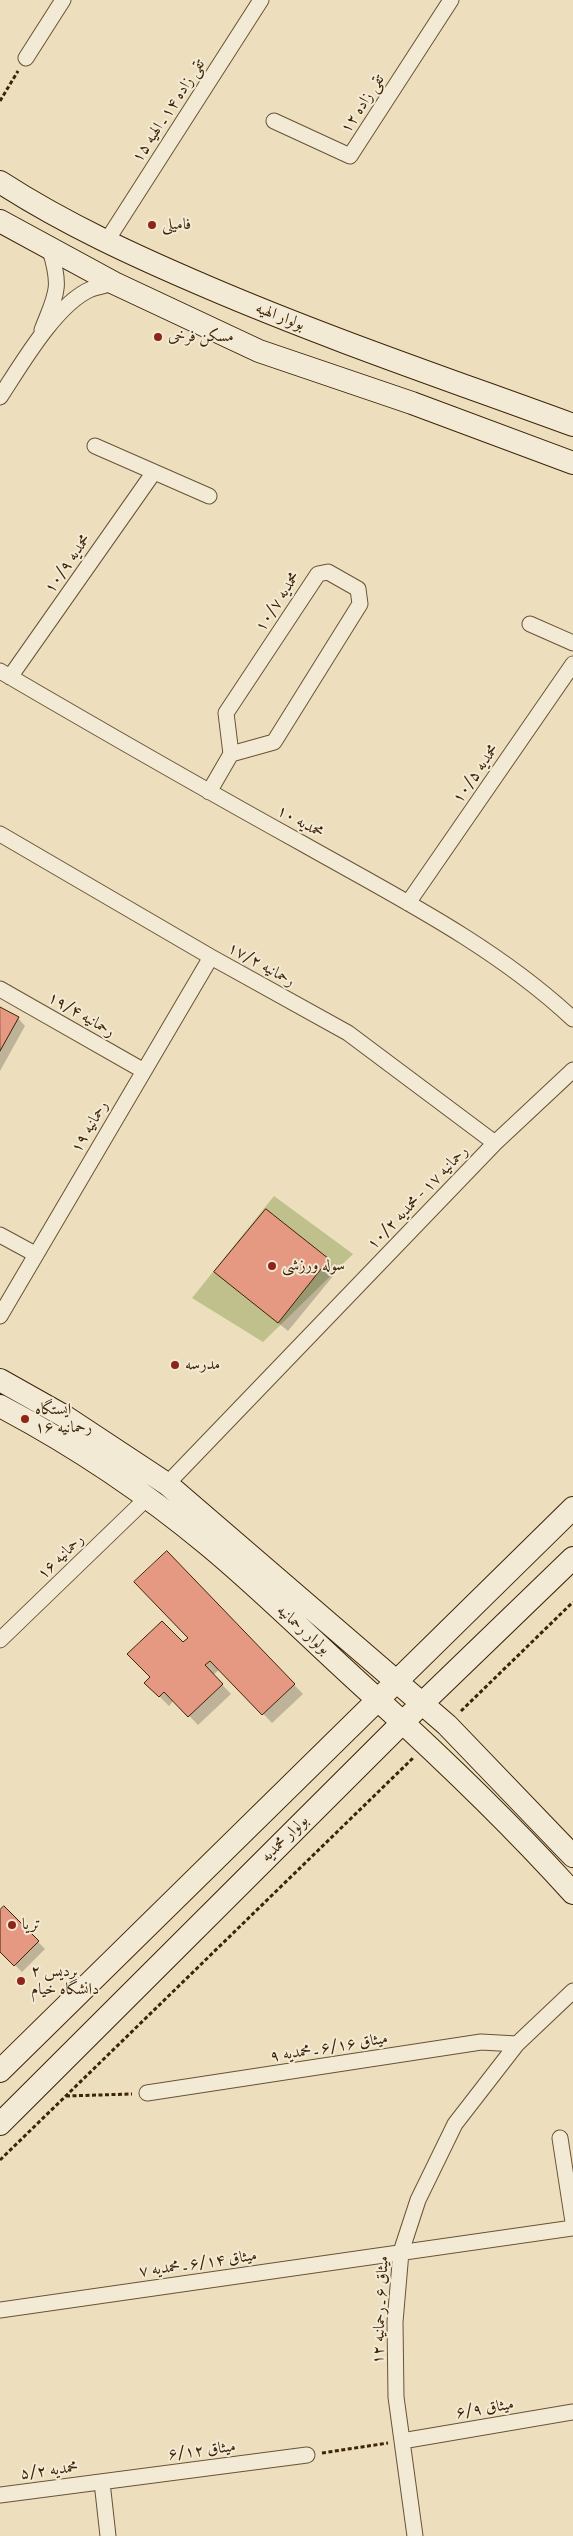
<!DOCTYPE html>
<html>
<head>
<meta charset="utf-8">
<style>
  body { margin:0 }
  canvas { display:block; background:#eddfbe }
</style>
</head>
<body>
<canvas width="573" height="2536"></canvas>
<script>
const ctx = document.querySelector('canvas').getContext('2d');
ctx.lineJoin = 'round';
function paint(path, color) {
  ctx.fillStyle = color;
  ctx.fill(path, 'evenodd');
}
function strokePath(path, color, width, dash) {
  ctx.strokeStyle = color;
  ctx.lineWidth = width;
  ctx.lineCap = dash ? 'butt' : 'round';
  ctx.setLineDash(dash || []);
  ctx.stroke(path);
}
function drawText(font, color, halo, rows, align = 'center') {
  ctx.font = font + ' "Gentium Book Plus",Amiri,serif';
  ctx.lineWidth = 4;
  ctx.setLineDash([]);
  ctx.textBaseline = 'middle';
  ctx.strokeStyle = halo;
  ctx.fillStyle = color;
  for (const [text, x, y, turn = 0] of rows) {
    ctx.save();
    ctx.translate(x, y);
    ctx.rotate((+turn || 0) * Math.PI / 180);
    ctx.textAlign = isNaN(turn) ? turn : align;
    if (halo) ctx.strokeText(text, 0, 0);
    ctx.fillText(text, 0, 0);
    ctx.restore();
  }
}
paint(new Path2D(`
  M274,1196L353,1254L263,1342L192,1298Z`), '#bfc08c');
paint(new Path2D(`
  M0,1009L18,1018L25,1026L0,1071Z
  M266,1210L338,1270L288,1331L216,1272Z
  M167,1553L303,1694L272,1723L220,1669L213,1675L231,1694L198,1725L174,1700L169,1706L146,1683L189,1638Z
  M4,1908L45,1949L22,1972L0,1950V1912Z`), '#0003');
const building = new Path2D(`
  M0,1007L19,1017L0,1051Z
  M266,1209L329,1259L278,1323L214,1272Z
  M167,1551L295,1684L262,1715L210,1661L205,1665L223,1684L188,1717L164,1692L159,1697L144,1683L150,1677L127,1654L162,1621L183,1642L188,1638L134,1582Z
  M4,1906L39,1941L14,1966L0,1952V1910Z`);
paint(building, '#e69982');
strokePath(building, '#3c2407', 1);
const street = new Path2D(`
  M26,58L63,0
  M274,121L350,156L451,0
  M106,242L261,0
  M42,330C56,294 62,289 50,250
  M0,397C21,365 56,304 91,289C98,287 106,285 114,283
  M95,446L209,496
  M530,624L573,643
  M0,671C101,730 202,788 305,845C397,897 495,946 573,1019
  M10,677L154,472
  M209,792L231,754L274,742L360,604L358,589L328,572L318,574L226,713L231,754
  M0,834L211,957L348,1033L495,1143
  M408,903L573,664
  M0,989L144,1071
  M0,1235L35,1254
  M0,1316L211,957
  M167,1484L495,1143L573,1070
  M0,1640L147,1498
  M147,2093L481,2042L517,2044
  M560,2138L573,2222
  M0,2310L573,2228
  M402,2441L573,2412
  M102,2482L108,2536
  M0,2495L307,2455
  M415,2536L396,2397L395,2322L401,2252L418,2200L455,2124L517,2044L573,1991`);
const secondary = new Path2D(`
  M0,182C65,224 135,256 205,286C326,338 450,380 573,425
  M0,221L114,283L259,351L412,403L573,463
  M0,1380L64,1416L167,1484L447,1725L573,1856
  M0,1406C74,1445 144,1492 208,1545C266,1593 320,1648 376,1698C444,1760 511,1824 573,1893
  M0,2071L573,1508
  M0,2124L403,1722L573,1558`);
strokePath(street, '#685335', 17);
strokePath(secondary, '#3c2407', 24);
strokePath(new Path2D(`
  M0,101L18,71
  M461,1711L573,1602
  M66,2096L132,2094
  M0,2160L413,1758
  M322,2453L388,2443`), '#3c2407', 3, [4, 2.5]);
strokePath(street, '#f3ead5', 15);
strokePath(secondary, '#f3ead5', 22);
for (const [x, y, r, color] of [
  [152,225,5,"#8f2418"],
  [158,337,5,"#8f2418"],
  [272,1266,5,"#8f2418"],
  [175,1365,5,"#8f2418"],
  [25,1419,5,"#8f2418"],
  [12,1925,5,"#8f2418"],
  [21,1981,5,"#8f2418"]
]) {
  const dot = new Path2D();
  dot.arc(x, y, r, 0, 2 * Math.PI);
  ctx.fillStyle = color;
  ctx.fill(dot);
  strokePath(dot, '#f3ead5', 2);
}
drawText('16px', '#3c2407', '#f3ead5', [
  ["تقی زاده ۱۲",363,104,-57],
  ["تقی زاده ۱۴ ـ الهیه ۱۵",169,111,-57],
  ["بولوار الهیه",280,317,21],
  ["محمدیه ۱۰/۹",68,564,-55],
  ["محمدیه ۱۰/۷",278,602,-57],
  ["محمدیه ۱۰/۵",476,774,-55],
  ["محمدیه ۱۰",300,822,29],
  ["رحمانیه ۱۷/۲",261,965,29],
  ["رحمانیه ۱۹/۴",81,1015,30],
  ["رحمانیه ۱۹",90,1127,-59],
  ["رحمانیه ۱۷ - محمدیه ۱۰/۲",418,1198,-46],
  ["رحمانیه ۱۶",61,1557,-44],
  ["بولوار رحمانیه",303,1630,42],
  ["بولوار محمدیه",285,1839,-45],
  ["میثاق ۶/۱۶ ـ محمدیه ۹",329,2048,-9],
  ["میثاق ۶/۱۴ ـ محمدیه ۷",198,2264,-8],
  ["میثاق ۶ ـ رحمانیه ۱۲",381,2310,-87],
  ["میثاق ۶/۹",485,2409,-9],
  ["میثاق ۶/۱۲",202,2451,-7],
  ["محمدیه ۵/۲",49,2471,-7]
]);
drawText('16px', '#3c2407', '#f3ead5', [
  ["فامیلی",162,225],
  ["مسکن فرخی",168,337],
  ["سوله ورزشی",282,1266],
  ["مدرسه",185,1365],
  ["ایستگاه",35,1410],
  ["رحمانیه ۱۶",35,1428],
  ["تریا",22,1925],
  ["پردیس ۲",31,1972],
  ["دانشگاه خیام",31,1990]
], 'left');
</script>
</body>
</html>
